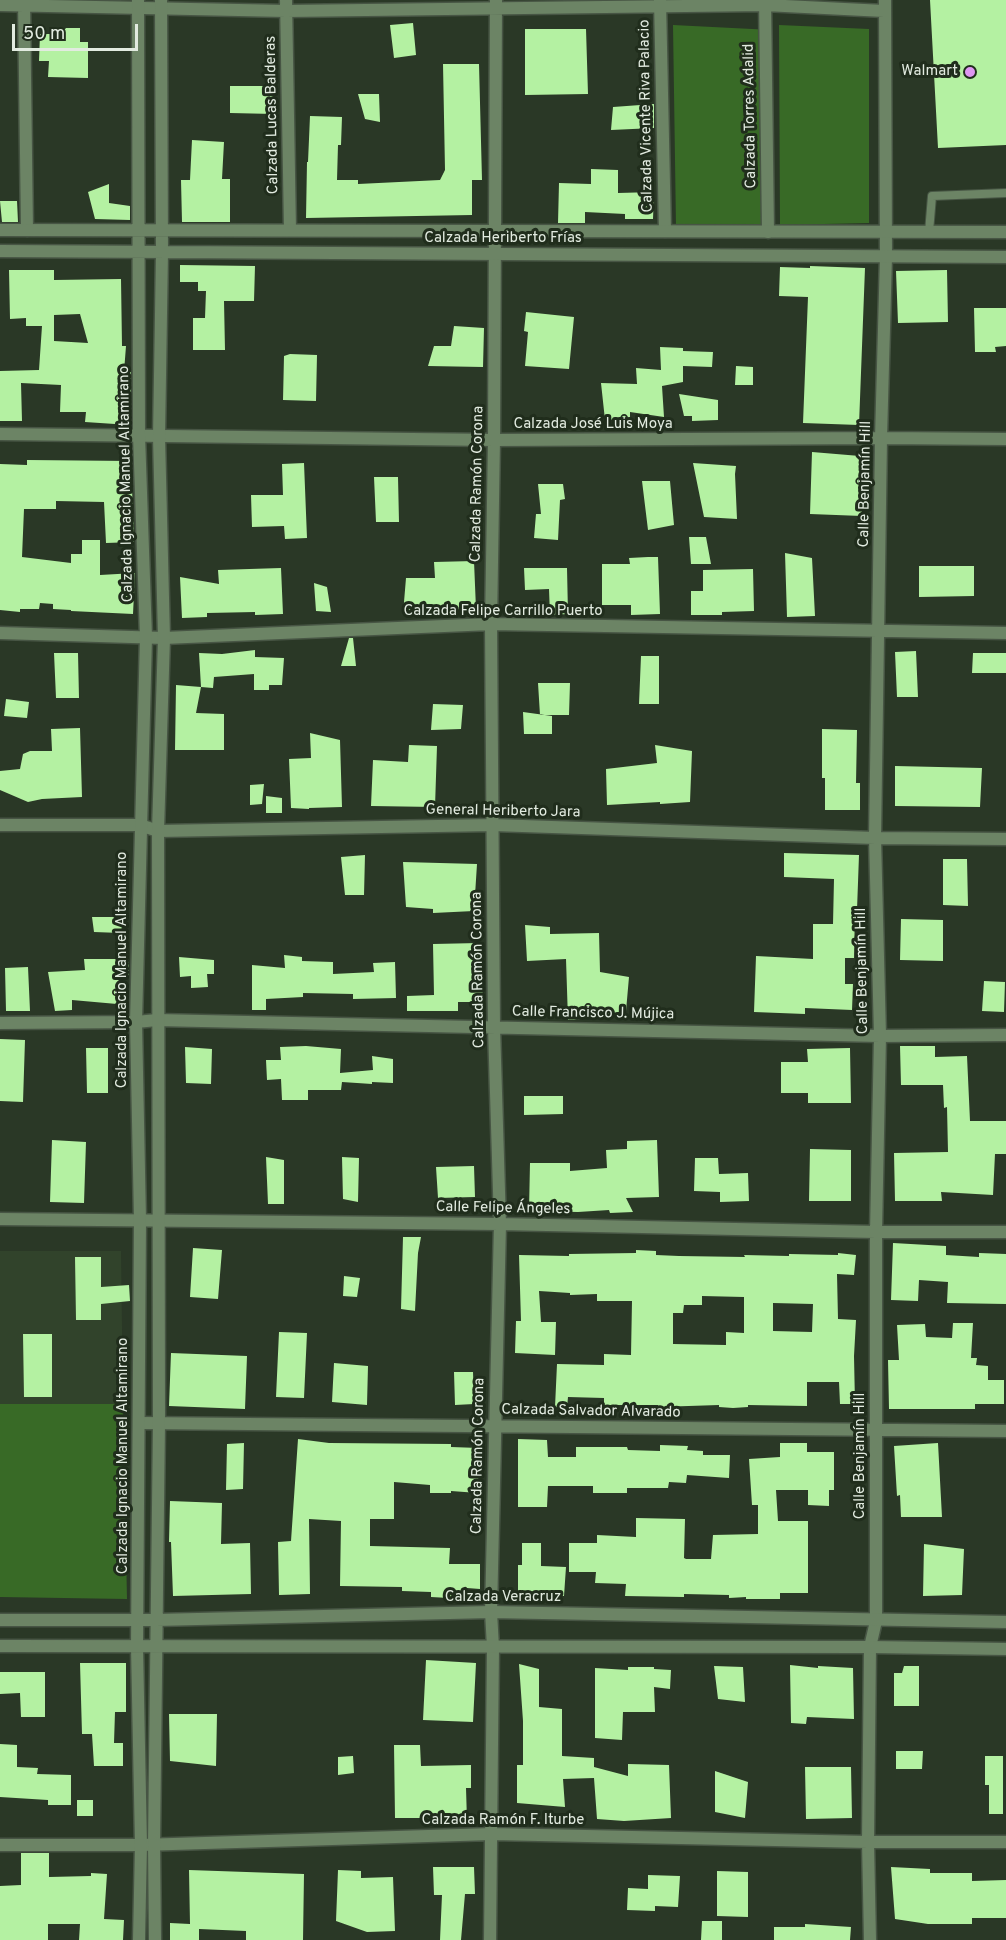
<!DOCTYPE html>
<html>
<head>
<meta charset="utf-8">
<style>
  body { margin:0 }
  #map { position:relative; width:1006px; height:1940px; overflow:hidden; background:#2a3826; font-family:Overpass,sans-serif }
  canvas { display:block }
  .scale { position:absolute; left:12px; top:24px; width:126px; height:27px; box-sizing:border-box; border:3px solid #e2ebe0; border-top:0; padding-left:8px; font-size:18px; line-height:21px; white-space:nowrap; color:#e2ebe0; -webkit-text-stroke:4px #202d1c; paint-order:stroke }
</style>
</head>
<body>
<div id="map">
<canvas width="1006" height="1940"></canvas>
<div class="scale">50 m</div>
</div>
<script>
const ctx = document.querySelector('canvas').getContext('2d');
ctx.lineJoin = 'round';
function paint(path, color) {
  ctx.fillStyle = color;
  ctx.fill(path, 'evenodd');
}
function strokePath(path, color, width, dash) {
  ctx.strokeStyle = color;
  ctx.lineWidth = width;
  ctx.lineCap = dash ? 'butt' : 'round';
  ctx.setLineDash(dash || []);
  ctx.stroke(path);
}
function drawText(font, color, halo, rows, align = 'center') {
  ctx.font = font + ' Overpass,sans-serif';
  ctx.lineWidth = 6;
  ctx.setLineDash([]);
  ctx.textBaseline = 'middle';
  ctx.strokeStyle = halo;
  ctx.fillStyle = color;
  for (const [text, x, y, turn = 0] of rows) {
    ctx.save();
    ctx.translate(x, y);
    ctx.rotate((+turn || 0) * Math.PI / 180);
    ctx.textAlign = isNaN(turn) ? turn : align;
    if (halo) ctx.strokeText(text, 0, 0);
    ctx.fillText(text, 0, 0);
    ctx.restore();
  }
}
paint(new Path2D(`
  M0,1251H121L123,1404H0Z`), '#31432b');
paint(new Path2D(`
  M673,25L772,30L765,227H676Z
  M779,25L869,29V223L780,225Z
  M0,1404H123L127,1599L0,1597Z`), '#386a26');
paint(new Path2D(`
  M930,0H1006V145L938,148Z
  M413,23L416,55L394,58L390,25Z
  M66,28H80V42H88V78L48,77L49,61H39L40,34H61Z
  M525,29H586L588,94L525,95Z
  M443,64H479L482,180H472V215L306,218L307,162H308L310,116L342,117L341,145H338L337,180H358V184L440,180L445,170Z
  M230,86H274V114L230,113Z
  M358,94H379L380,122L365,119Z
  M654,104V128L611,130L613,107Z
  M192,140L224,142L222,179H230V222H182L181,180H190Z
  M591,169L618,170V193L654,192L653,219H625V214L585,212V223H558L559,183L591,184Z
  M109,184V203L130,206V220L95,219L88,192Z
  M0,201H17L18,222H2Z
  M180,265L255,266L254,301H224L225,350H193V318H205L206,291H198V282H180Z
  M810,266L865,268L859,425L803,423L808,297L779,296L780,267L810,268Z
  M9,270H54V280L121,279L122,346H126L124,372H131L130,425L85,422L86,412H60L61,385L21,383L22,421H0V371L39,370L42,326H26V318L10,319ZM80,314L88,343L54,341V315Z
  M947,270L948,322L898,323L896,271Z
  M974,308H1006V346L995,347L996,352H975Z
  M526,312L574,317L569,369L525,366L528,332L524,331Z
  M454,326L484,328L483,367L428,366L434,346H451Z
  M660,347L683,348V351L713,352L712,367L683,366V382L662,386L664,417L630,412V418L605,420L601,383L637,384L636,368L661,370Z
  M290,354L317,355L316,401L283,400L284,356Z
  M736,366L753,367V385H735Z
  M679,394L718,400V420L692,421V416H684Z
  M812,452L860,456L862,516L810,514Z
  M27,460L131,461L134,542L106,543L104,502L56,501V509H24L22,557L71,563V554H82V540H100V575L135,573L133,614L71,611V610L53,609V604L40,603L39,609H20V612L0,610V464L27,465Z
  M304,463L307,538L285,539L284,526L252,527L251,495H283L282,464Z
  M693,463L736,466L735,474L737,519L704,517Z
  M374,477H398L399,522H376Z
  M642,481H670L674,525L648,530Z
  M538,484H563L565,499L560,500L558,540L534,538L536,514H541Z
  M689,537H706L711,564H691Z
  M785,553L812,558L815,616L787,617Z
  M648,557H658L660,614L631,615V605H602V564H630L629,558Z
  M474,561L476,609L418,611L417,617L403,614L406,578H435L434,562Z
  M919,566H974V596L919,597Z
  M281,568L283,614L255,615V612L207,613V617L182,618L180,577L219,584L218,570Z
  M524,568H567L568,614L550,615L549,589L525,590Z
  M753,569L754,611L722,612V615H691V591H703V570Z
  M314,583L327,587L331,612L316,611Z
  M349,638H353L356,666H341Z
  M255,650V657L284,658L282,685H269V690H254V674L214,677L213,688L201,687L199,653L222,654Z
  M916,651L918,697H897L895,652Z
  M54,653H78L79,698H56Z
  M973,653H1006V673H972Z
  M641,656H659V704H639Z
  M538,683H570L569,715H540Z
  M176,685L201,687L196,713L224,714V750H175Z
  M6,699L29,702L27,718L4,716Z
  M433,704L463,705L461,729L431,730Z
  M523,712L552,716V734H524Z
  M80,728L82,797L42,799L28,802L0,790V771L20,769L23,754L30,751H52L51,729Z
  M822,729L857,730L856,783H860V810H825V778H822Z
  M310,733L340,740L342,807L309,808V809L291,808L289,759L311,758Z
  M409,745L437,746L435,807L371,806L373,760L408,762Z
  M655,745L692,751L690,802L660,804V802L607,805L606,769L657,763Z
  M895,766L982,768L980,807L895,806Z
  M264,784L262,804L250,805V785Z
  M266,796L282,798V813H266Z
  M784,853L859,855L857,910H855L854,958H845V984H853L852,1010L805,1008V1014L754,1012L756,956L813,959V924H833L834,879L784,877Z
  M365,855L364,895H345L341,857Z
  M943,859H967L968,906L943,905Z
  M403,862L477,864L474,911L433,913V909L406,907Z
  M92,917H123L121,933L94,932Z
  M901,919L943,920V961L900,960Z
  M525,925L550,927V934L599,933L600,972L629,977L626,1011L599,1015L581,1013L580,1019L568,1020L566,959L527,961Z
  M479,943V980H482L483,1002H458V1011H407V996L434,995L433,944Z
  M284,955L302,957V961L333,962V974L374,972L373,963L395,962L396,998L353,999V994L303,993V997L266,999V1010H252V965L285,968Z
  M179,957L214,960V974H207L208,987L191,988V976L180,977Z
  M84,959H129V976L119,977L117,1004L72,1000V1010L55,1011L48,972L85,970Z
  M28,967L30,1011H6L5,968Z
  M984,981L1005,982L1004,1012L982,1011Z
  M0,1039L25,1040L23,1102L0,1101Z
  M306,1046L341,1049L340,1073L373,1070L372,1056L393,1059V1083L372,1082V1084L342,1082L341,1090H308V1100H282L281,1079L267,1080L266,1060H281L280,1047Z
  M900,1046H935V1057L967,1056L970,1121H1006V1154H995L993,1195L941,1192L942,1201H895L894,1153L948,1152L947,1107L944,1108L943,1085H901Z
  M185,1047L212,1049L211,1084L186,1083Z
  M86,1048H108V1093H87Z
  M850,1048L851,1103H808V1093H781V1062H808L807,1049Z
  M524,1096H563V1114L524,1115Z
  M52,1140L86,1142L84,1203L50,1202Z
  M657,1140L659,1197L626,1198L633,1212L610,1213L609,1210L578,1212L529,1211L530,1163H570V1171L607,1168L606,1150L627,1149V1141Z
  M810,1149L851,1150V1201H809Z
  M266,1157L284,1160V1204H268Z
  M342,1157L359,1158L358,1202L343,1199Z
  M695,1158H718L719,1174L748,1173L749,1201L720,1202V1192L694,1191Z
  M474,1166L475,1197L438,1198L436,1167Z
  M403,1237H421L418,1253L415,1311L401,1309Z
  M893,1243L946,1246V1255L979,1257V1253L1006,1254V1304L947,1303L948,1282L919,1280L918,1301L891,1300Z
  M193,1248L222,1250L218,1299L190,1297Z
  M636,1250L656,1251V1255L679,1256L745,1257L744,1255L789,1256V1254L838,1255V1253L856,1255L854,1275L837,1274L838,1319L856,1320L854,1356L855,1404H840L839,1382H807V1406L748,1405V1407L733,1408L719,1407V1405L658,1407V1405H604V1398L568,1397L567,1408L555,1407L557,1364L604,1365V1354L631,1355L632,1301H597V1294L570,1295V1293L539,1291L541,1322H556L555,1355L515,1353L516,1321H521L519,1255L569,1256V1254L636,1253ZM702,1296L744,1297V1333L726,1332V1345L673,1344V1313H683L684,1305H702ZM773,1303L813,1304L812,1332L773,1331Z
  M75,1257H101V1287L129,1285L130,1301L101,1304V1320H76Z
  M344,1276L360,1278L357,1297L343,1296Z
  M953,1323H973L971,1358H977L976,1365L988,1366V1380H1004V1404H975V1409H889L888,1360H899L897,1325L925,1324L926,1337L952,1338Z
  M279,1332L307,1333L304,1398L276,1397Z
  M23,1334H52V1397H24Z
  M171,1353L247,1356L245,1409L169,1406Z
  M334,1363L368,1366L367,1405L332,1402Z
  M454,1372H473L474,1404L455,1405Z
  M298,1439L329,1443L451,1444V1447L479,1448L478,1493L451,1491V1493H430V1485L394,1482V1519H370V1546L450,1548L449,1564H480V1589L467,1588V1599L431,1597V1592L402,1591V1587L340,1586L341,1521L309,1519L310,1594L279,1595L278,1542L291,1541Z
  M518,1439L547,1440L548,1457H576V1447H627L628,1450L660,1451V1445L688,1446L687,1450L703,1451V1455H730L729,1478L687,1475L686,1483L669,1482L668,1488H627V1493H593V1486H548L547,1507H518Z
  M244,1443L243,1489L226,1490L227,1444Z
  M780,1443H807V1452H834V1490H829V1506L808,1505V1490H776L778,1521H808V1593H780V1599H746V1597L729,1598V1595L684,1594V1597L625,1596L626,1584L595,1583L596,1572H569V1543H597V1535L636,1537V1518L685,1519L684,1558L686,1559H711L713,1535L758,1534V1505H752L749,1459L780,1457Z
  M938,1443L942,1517H901L900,1495L897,1496L894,1446Z
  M170,1501L222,1503L221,1544L250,1543L251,1594L173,1596L171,1542H169Z
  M522,1543H541V1566L566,1567L564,1596L540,1594V1597H518V1565H522Z
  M924,1544L964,1549L962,1595L923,1596Z
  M426,1660L476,1663L473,1722L423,1720Z
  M80,1663H126V1712H115L114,1743H123V1766H94L92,1734H82Z
  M519,1664L539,1669V1707L562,1709V1756L594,1758V1767L628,1776V1764L669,1765L671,1818L624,1821L597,1819L594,1778L563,1779L565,1807L517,1803V1765H523V1721Z
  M790,1665L818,1668V1666L853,1668L854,1719L807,1717L806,1724L791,1723Z
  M714,1666L743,1667L745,1702L718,1699Z
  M904,1666H919V1706H894V1673H902Z
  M628,1667H654V1669L671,1670L670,1689L654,1687L655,1712H623L622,1740L595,1738V1668L628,1670Z
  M0,1672H45V1717H21L20,1693L0,1694Z
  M169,1714H217L216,1766L170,1761Z
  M0,1744L17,1745V1767L38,1768L37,1774L71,1775V1805H48V1800L0,1797Z
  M394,1745H420L421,1766L471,1765V1788H466L467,1821L428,1822V1818H395Z
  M896,1751H923L922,1769H896Z
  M353,1756L354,1773L338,1775V1757Z
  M985,1756H1003V1814H989V1785H985Z
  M805,1767H851L852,1818L806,1819Z
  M715,1771L748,1782L745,1818L715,1812Z
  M77,1800H93V1816H77Z
  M21,1853H49V1877L91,1876V1873L107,1874L104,1919L124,1920L123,1940H79L80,1924H48V1940H0V1886L21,1885Z
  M433,1867H474L475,1894H465L461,1940H440L442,1895H434Z
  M891,1867L930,1869V1873H972V1881L1006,1880V1918H972V1924H928L895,1919Z
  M189,1870L304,1874L303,1940H246V1931L199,1929V1940H170V1923L190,1924Z
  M338,1870L361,1871V1878L393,1877L395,1931L367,1932L336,1921Z
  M717,1871L748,1872V1917L717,1916Z
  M648,1875L680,1876L678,1907L655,1906V1911L627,1910L628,1888L648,1889Z
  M702,1921H722V1940H701Z
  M805,1924L851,1927L850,1940H774V1927H805Z`), '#b4f1a2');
const service = new Path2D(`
  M929,232L932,196L1006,193`);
const minor = new Path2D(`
  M24,0L27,230
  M286,0L290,230
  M765,0L768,232
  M660,1L665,231
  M0,5L286,11L765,5L884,11
  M0,434L494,440L881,438L1006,439
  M0,633L164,638L491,624L1006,633
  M0,825H140L158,831L493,825L875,838L1006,839
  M0,1023L136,1022L157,1020L880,1036L1006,1035
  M0,1219L500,1224L876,1232H1006
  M139,1423L1006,1431
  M0,1845H141L492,1834L868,1842H1006
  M490,1940L493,1647L491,1612L500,1224L494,1027L491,624L494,440L496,0
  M870,1940L868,1842L870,1647L876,1621V1232L880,1036L875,838L881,438L886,256L885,0`);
const tertiary = new Path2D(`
  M138,0L139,435L146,637L136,1022L140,1220L137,1647L141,1845L139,1940
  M0,230L1006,232
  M0,251L1006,257
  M0,1620H156L491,1612L1006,1622
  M0,1646L870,1647L1006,1649
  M155,1940L154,1844L159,1422L158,831L164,638L159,437L162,252L161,0`);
strokePath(service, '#475544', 10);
strokePath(minor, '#475544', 15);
strokePath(tertiary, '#475544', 15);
strokePath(service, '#6c8465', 8);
strokePath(minor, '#6c8465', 12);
strokePath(tertiary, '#6c8465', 12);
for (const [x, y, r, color] of [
  [970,72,6,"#de98f2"]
]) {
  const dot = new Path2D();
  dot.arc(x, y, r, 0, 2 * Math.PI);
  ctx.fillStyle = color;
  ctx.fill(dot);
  strokePath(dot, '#202d1c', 2);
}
drawText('15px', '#e2ebe0', '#202d1c', [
  ["Walmart",958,72]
], 'right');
drawText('15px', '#e2ebe0', '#202d1c', [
  ["Calzada Lucas Balderas",273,115,-91],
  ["Calzada Vicente Riva Palacio",647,116,-91],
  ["Calzada Torres Adalid",751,116,-91],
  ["Calzada Heriberto Frías",503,239],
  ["Calzada José Luis Moya",593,425],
  ["Calzada Ignacio Manuel Altamirano",127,484,-91],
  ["Calzada Ramón Corona",478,484,-89],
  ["Calle Benjamín Hill",866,484,-89],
  ["Calzada Felipe Carrillo Puerto",503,612],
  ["General Heriberto Jara",503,812,1],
  ["Calzada Ignacio Manuel Altamirano",123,970,-90],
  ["Calzada Ramón Corona",479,970,-91],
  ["Calle Benjamín Hill",863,971,-91],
  ["Calle Francisco J. Mújica",593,1014,1],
  ["Calle Felipe Ángeles",503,1209,1],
  ["Calzada Salvador Alvarado",591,1412,1],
  ["Calzada Ignacio Manuel Altamirano",124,1456,-90],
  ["Calzada Ramón Corona",479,1456,-89],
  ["Calle Benjamín Hill",861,1456,-90],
  ["Calzada Veracruz",503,1598],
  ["Calzada Ramón F. Iturbe",503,1821]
]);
</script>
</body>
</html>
